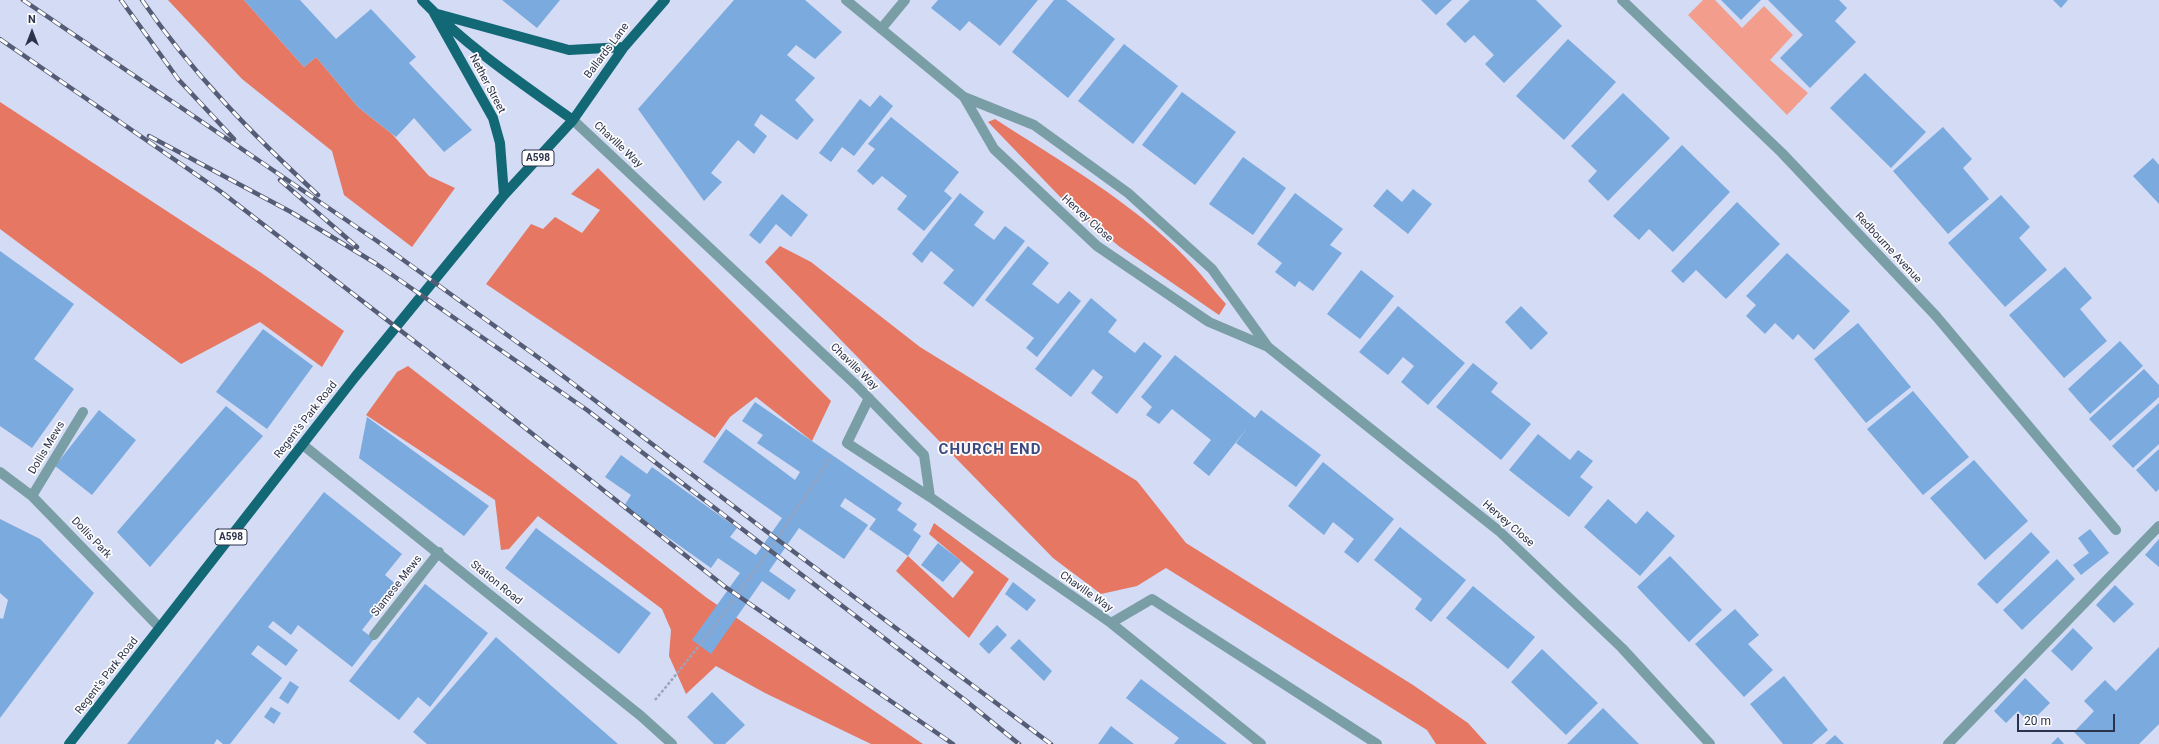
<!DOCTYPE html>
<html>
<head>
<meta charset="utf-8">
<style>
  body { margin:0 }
  #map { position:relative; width:2159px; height:744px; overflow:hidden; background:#d3dbf5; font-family:Roboto,sans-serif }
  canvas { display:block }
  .north { position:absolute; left:12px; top:12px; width:40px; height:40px; -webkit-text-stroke:3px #fdfdfd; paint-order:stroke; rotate:0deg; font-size:11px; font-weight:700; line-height:16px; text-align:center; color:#2c334c }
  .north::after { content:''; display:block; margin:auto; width:14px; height:18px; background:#2c334c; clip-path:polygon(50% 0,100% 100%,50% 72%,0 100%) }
  .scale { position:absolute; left:2017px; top:714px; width:98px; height:18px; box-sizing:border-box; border:2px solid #2c334c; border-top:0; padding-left:5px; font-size:12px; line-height:14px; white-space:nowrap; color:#2c334c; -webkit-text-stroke:3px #fdfdfd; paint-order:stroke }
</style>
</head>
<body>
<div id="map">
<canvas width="2159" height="744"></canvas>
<div class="north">N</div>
<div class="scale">20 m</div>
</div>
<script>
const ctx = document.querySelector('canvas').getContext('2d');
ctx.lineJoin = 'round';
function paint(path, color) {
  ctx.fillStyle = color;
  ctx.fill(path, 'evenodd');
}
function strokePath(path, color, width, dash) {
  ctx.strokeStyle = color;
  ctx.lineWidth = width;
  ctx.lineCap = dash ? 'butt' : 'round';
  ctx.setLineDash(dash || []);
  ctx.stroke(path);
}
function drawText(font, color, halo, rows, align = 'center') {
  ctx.font = font + ' Roboto,sans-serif';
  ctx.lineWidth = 3.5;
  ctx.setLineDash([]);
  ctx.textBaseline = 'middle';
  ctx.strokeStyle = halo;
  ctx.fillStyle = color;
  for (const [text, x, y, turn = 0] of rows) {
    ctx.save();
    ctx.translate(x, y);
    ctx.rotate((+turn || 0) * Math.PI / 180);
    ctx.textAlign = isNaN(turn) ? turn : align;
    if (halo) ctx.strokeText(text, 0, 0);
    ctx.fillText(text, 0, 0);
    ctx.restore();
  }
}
paint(new Path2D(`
  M1703,0H1715L1742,28L1764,6L1793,35L1770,60L1808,93L1787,115L1688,15Z`), '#f39d8c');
paint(new Path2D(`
  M168,0H244L304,67L316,57L358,107L392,134L429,176L455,188L412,247L344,195L332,151L242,79Z
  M0,102L260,272L344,331L322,367L260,322L181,364L0,229Z
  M995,119C1058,160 1134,203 1186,258C1200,272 1212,289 1226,304L1219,315L1120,247L1068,205L988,122Z
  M598,168L831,401L812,441L756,397L730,417L715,438L486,284L531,224L543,229L555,217L582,233L600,210L571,194Z
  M780,246L811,262L920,347L1137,481L1186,543L1413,685L1468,723L1487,744H1436L1427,730L1166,568L1137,586L1101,594L1053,558L765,262Z
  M408,366L707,598L923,744H871L765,693L716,666L686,694L669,656L671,630L662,609L538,516L509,549L501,550L495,500L366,415L397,372Z
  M934,523L1009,579L969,638L896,571L908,556L953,598L974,572L929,534Z`), '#e67762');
paint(new Path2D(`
  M244,0H300L336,39L371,9L416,57L409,63L472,130L444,152L414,118L396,137L358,107L316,57L304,67Z
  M502,0H560L537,28Z
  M734,0H805L842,32L815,59L796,45L787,55L815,78L795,100L814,120L797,140L761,114L754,125L767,136L754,154L738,140L711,173L722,182L704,201L638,109Z
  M938,0H1038L1000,46L969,21L960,31L931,8Z
  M1054,0H1066L1115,39L1068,98L1012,52Z
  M1421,0H1452L1436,15Z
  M1470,0H1536L1562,26L1504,83L1485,64L1494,55L1474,35L1465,43L1446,24Z
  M1721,0H1761L1741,20Z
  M1768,0H1839L1847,8L1835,21L1856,42L1810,88L1780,58L1803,35Z
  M2053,0H2068L2061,8Z
  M1568,39L1616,82L1564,140L1516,96Z
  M1124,44L1178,86L1133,144L1078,101Z
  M1865,73L1926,132L1891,168L1830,108Z
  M1182,92L1236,132L1195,185L1142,145Z
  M1623,93L1670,138L1608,201L1588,181L1597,171L1571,146Z
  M880,95L893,106L854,156L842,147L831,162L819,153L860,99L870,107Z
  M891,117L959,172L944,191L952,198L924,231L897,209L907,196L882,176L873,185L857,171L875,149L868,144Z
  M1943,127L1972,159L1963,168L1989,199L1948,234L1893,171Z
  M1682,145L1730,192L1673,252L1649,229L1639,240L1613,216Z
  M1243,157L1286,188L1253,235L1209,204Z
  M2153,158L2159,165V204L2133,176Z
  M1387,189L1402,202L1413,189L1432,204L1408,234L1373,206Z
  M960,193L984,212L974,225L994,240L1005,226L1025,241L973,307L943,283L954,270L931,251L922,263L912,254Z
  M1295,193L1343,229L1330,245L1342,253L1313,291L1299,281L1295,287L1275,272L1282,263L1257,244Z
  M782,194L808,215L791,237L776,224L760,244L749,235Z
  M2001,195L2030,227L2019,238L2047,270L2005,307L1948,243Z
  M1737,202L1780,244L1726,299L1696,270L1683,283L1671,271Z
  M1028,246L1049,263L1032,284L1058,304L1069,291L1081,301L1037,357L1026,348L1034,338L985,300Z
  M0,251L74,304L34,359L74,389L32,448L0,426Z
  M1787,253L1850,311L1814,350L1798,334L1793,340L1775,323L1765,334L1746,316L1756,305L1746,296Z
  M2065,267L2092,298L2080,309L2107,341L2064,378L2009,315Z
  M1361,270L1394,296L1360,339L1327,314Z
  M1091,298L1117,320L1108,332L1135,353L1144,342L1162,356L1117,414L1091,393L1103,377L1093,369L1071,397L1035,369Z
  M1398,306L1465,363L1428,405L1401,382L1414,366L1403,357L1388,375L1359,352Z
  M1521,306L1548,333L1531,350L1505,322Z
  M1858,323L1911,387L1866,423L1814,359Z
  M263,329L313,366L267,429L216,392Z
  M2120,341L2143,366L2090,414L2068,389Z
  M1175,355L1255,418L1261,410L1321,455L1296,487L1236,443L1248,427L1209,476L1193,463L1211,440L1172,409L1159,424L1146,415L1152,407L1141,397Z
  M1473,363L1498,383L1491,392L1531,424L1501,460L1436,407Z
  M2144,369L2159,385V397L2110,441L2089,419Z
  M1913,391L1969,457L1923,495L1867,429Z
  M755,402L902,503L897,510L917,524L913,530L921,536L908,556L869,529L876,519L845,498L840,506L868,525L844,559L799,528L769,571L796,590L789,600L762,581L711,654L692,640L740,573L718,558L711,568L624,506L631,495L605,477L621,455L647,474L652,467L737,528L730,537L756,555L782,518L703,462L726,429L795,480L800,472L757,443L763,435L742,421Z
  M2159,403V444L2133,468L2112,446Z
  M226,406L263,436L150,567L117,532Z
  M99,410L136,440L92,495L55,466Z
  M367,417L489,506L464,536L359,458Z
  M1538,434L1570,460L1578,450L1593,461L1580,477L1593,487L1569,517L1509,470Z
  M2159,449V489L2156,492L2136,470Z
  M1974,460L2028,521L1985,560L1930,498Z
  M1323,462L1394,519L1358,563L1344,552L1354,539L1333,522L1324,535L1288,506Z
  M324,492L402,554L385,575L397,585L362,630L374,639L352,667L298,625L291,635L273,621L268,627L298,650L286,666L258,645L251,654L282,678L230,744H223L217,739L214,744H127Z
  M1608,499L1636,524L1647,511L1675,536L1640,576L1584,527Z
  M0,519L40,539L94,593L0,718V618L3,619L8,600L0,593Z
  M1400,527L1466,580L1431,622L1415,609L1422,599L1374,560Z
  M536,528L651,613L619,654L505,568Z
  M2090,529L2109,553L2081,575L2073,565L2089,553L2078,538Z
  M2031,532L2050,552L1997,604L1977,584Z
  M2159,539V567L2145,555Z
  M938,543L961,561L943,582L921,565Z
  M1670,556L1722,610L1689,642L1637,587Z
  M2057,559L2075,579L2022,630L2003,610Z
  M1013,582L1036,600L1027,611L1005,594Z
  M425,584L488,633L430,707L418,697L399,720L349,681Z
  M2115,585L2134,604L2114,623L2096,605Z
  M1473,586L1535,637L1508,669L1446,618Z
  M1735,609L1759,635L1748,644L1773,670L1744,697L1695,644Z
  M997,625L1007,635L989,654L979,644Z
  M2073,628L2093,648L2072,671L2051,651Z
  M496,637L547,682L618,744H427L413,732Z
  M1019,639L1052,671L1044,681L1010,648Z
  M2159,647V724L2139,744H2086L2074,732L2094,711L2084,701L2105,680L2116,691Z
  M1542,649L1598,703L1566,735L1511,682Z
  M1784,676L1828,730L1812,744H1783L1750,704Z
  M2025,678L2050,703L2030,723L2018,711L2006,723L1994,711Z
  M1141,679L1227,744H1174L1179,738L1126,698Z
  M290,681L299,687L288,704L279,698Z
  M712,692L745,725L725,744H714L687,717Z
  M271,707L281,713L274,724L264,717Z
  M1603,708L1639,744H1567Z
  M1111,726L1134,744H1098Z
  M1835,735L1844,744H1825Z
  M2058,737L2064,744H2051Z`), '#7baade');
strokePath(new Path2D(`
  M655,700C719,624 777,542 830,458`), '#9ca4bd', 2.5, [3, 2]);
strokePath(new Path2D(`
  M846,0L964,97L1034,125L1128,193L1212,269L1268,347L1499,531L1622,648L1710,744
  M1622,0L1782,153L1936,316L2116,530
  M881,29L905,0
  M964,97L994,149L1097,246L1209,322L1268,347
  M573,120L856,385L924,455L930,497
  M869,398L847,443L930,497L1111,623L1261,744
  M303,445L641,716L672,744
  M0,472L32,496L159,627
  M32,496L83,412
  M1111,623L1152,599L1377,744
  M374,635L439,552
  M1948,744L2159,526`), '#7a9ea5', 10);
strokePath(new Path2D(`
  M422,0C466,46 521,83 573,120
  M434,13L493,118L500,143L504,195
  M434,13L569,50L624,47
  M69,744L355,377L504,195L573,120L624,47L665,0`), '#136876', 10);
const rail = new Path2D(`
  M23,0L377,241L546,363L766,531L1051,744
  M121,0L178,79L234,139
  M142,0C191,72 254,136 318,195
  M0,39L220,191L471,385L724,586L953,744
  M149,136L291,212L375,263L587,410L965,700L1019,744
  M280,180L357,247`);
strokePath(rail, '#555c75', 4.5);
strokePath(rail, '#fdfdfd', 3, [9]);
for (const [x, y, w] of [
  [538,158,32],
  [231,537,32]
]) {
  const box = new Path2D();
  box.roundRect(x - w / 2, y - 8, w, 16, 3);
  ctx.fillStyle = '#fdfdfd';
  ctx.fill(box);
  strokePath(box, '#2c334c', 1);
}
drawText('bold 10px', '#2c334c', null, [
  ["A598",538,158],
  ["A598",231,537]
]);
drawText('11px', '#2c334c', '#fdfdfd', [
  ["Ballards Lane",607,51,-53],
  ["Nether Street",487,84,62],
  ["Chaville Way",618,145,43],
  ["Hervey Close",1087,219,42],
  ["Redbourne Avenue",1888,248,47],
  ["Chaville Way",854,367,44],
  ["Regent's Park Road",306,420,-52],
  ["Dollis Mews",47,448,-59],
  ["Hervey Close",1508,524,41],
  ["Dollis Park",91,538,46],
  ["Station Road",496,583,39],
  ["Siamese Mews",397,586,-52],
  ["Chaville Way",1086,592,35],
  ["Regent's Park Road",107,676,-52]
]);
ctx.letterSpacing = '1px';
drawText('bold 15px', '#3d4980', '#fdfdfd', [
  ["CHURCH END",990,450]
]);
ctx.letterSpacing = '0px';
</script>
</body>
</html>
